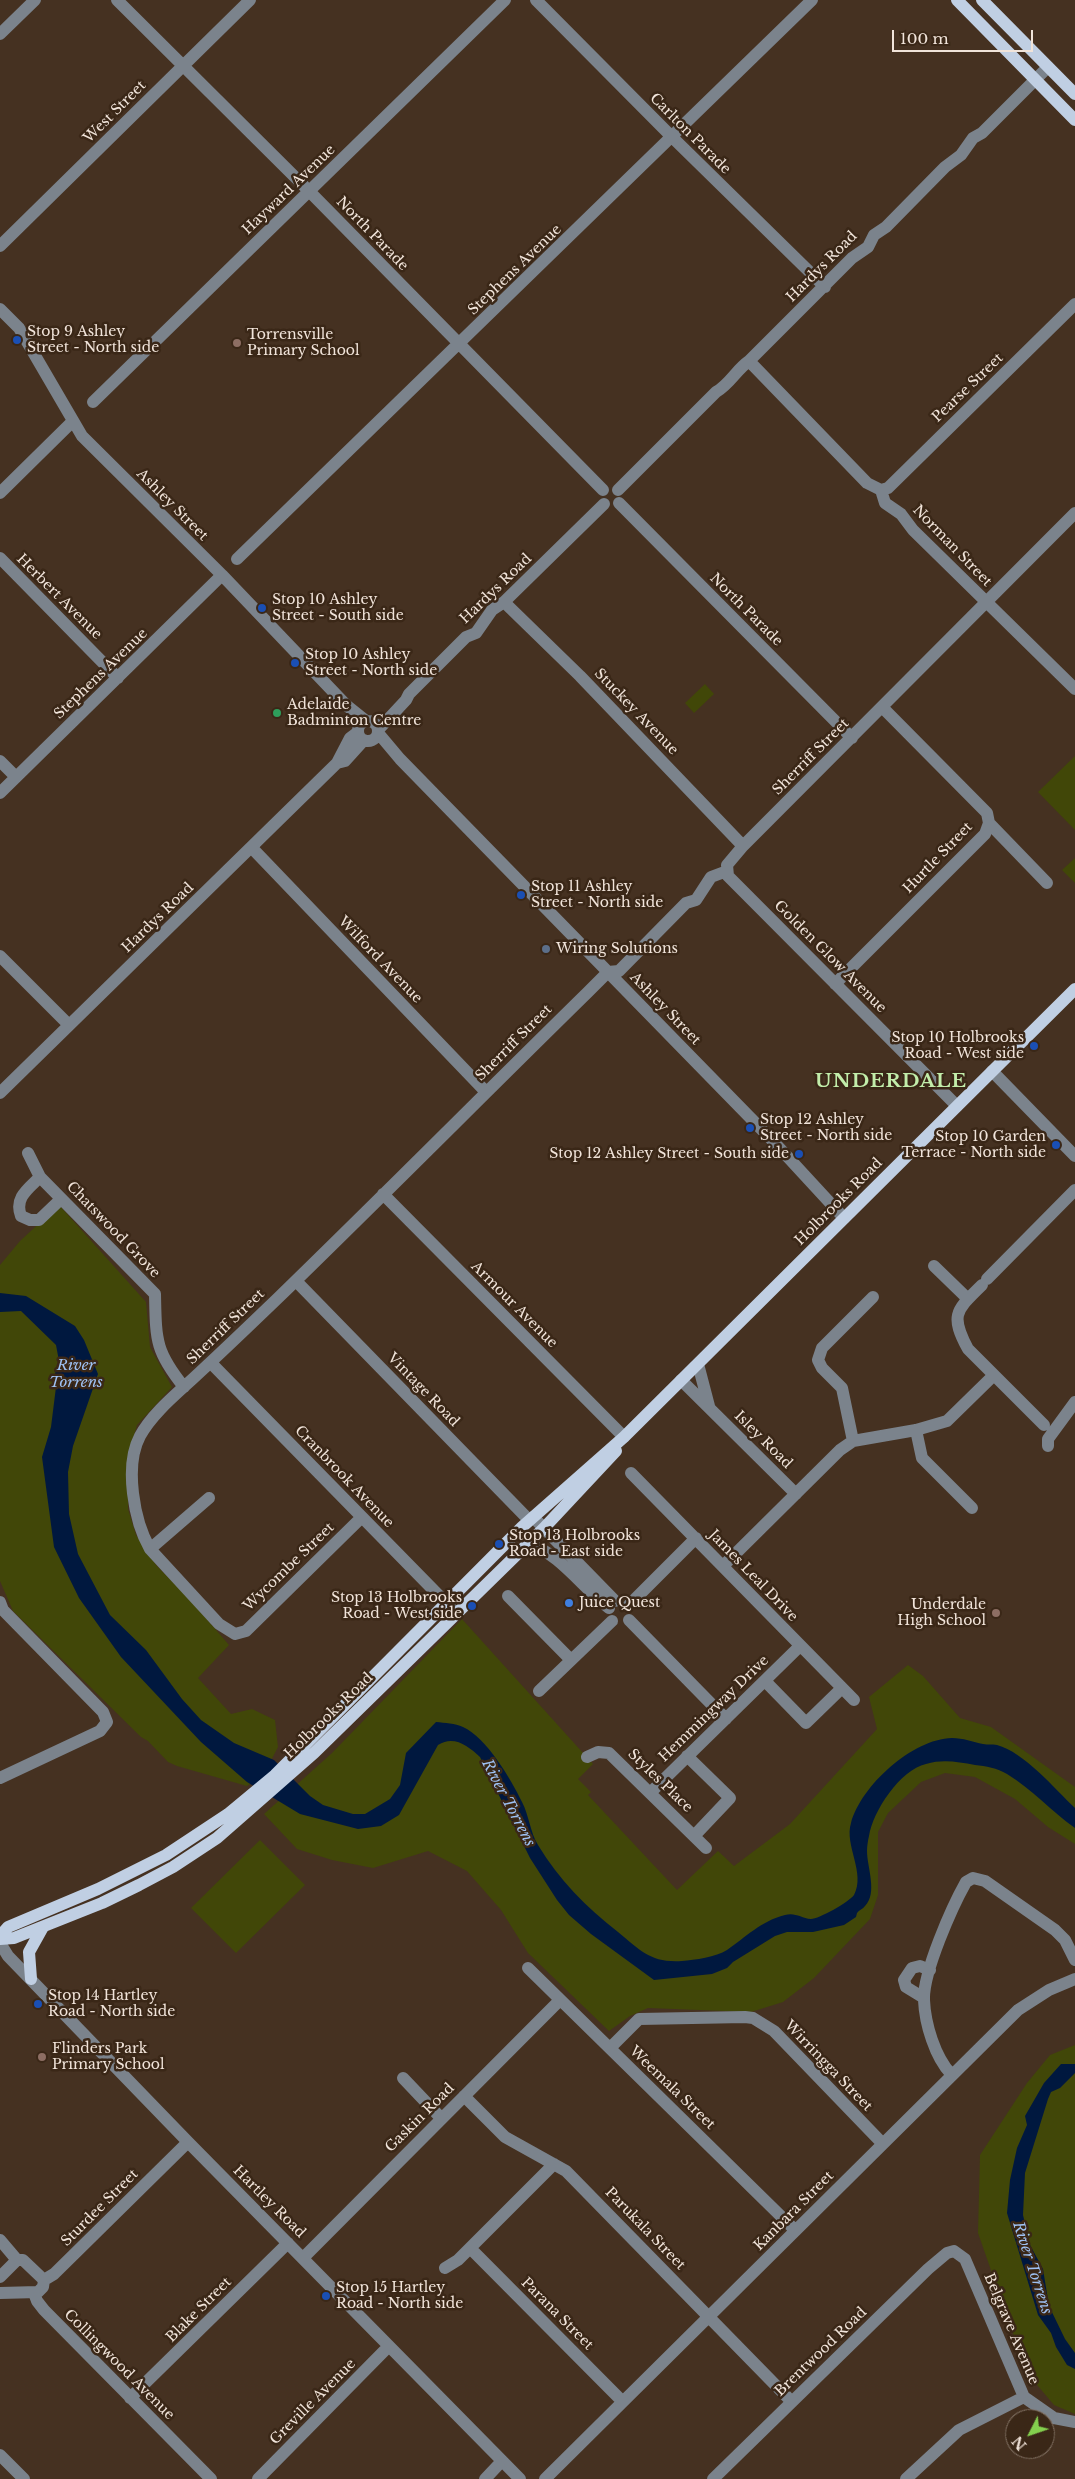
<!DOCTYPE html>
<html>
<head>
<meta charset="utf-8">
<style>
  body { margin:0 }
  #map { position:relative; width:1075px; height:2479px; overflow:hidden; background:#453121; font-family:"Libre Baskerville",serif }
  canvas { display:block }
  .north { position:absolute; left:1005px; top:2409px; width:50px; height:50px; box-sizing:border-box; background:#3a2717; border:1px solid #837365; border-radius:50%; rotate:229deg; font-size:14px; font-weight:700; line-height:20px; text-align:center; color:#f1e4da }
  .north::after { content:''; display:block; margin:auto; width:18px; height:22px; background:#84d04e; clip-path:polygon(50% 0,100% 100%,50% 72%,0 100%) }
  .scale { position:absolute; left:892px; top:30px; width:141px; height:22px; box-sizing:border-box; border:2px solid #f1e4da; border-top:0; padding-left:6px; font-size:15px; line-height:18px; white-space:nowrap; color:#f1e4da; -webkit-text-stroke:4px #3a2717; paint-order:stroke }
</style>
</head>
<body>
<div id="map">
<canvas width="1075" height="2479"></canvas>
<div class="north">N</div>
<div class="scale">100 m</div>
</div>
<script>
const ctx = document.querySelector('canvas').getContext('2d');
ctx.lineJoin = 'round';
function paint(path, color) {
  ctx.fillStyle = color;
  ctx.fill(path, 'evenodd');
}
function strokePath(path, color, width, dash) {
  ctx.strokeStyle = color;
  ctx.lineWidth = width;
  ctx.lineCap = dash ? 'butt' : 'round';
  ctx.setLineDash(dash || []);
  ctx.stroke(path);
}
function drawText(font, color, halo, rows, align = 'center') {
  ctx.font = font + ' "Libre Baskerville",serif';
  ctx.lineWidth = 5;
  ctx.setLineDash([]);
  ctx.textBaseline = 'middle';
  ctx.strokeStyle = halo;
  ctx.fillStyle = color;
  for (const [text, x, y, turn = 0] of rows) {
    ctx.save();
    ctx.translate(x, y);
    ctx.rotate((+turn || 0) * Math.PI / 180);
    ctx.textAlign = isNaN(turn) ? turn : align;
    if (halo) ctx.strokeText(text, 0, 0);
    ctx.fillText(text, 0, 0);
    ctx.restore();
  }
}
paint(new Path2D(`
  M705,684L714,694L694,713L685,703Z
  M1075,756V830L1038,792Z
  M1075,858V883L1062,870Z
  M59,1205L146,1302L150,1347L172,1387L137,1425L130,1449L128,1509L136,1535L156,1565L192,1602L229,1645L198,1678L231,1714L252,1709L275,1720L278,1747L264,1774L247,1786L177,1766L168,1762L148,1741L141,1737L13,1611L0,1581V1265L20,1241Z
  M462,1619L593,1764L578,1779L591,1792L588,1795L677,1890L718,1851L734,1866L790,1824L877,1729L869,1697L908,1665L923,1676L960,1718L991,1727L1075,1787V1844L1048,1827L1015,1799L975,1777L945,1773L921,1782L888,1813L878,1832V1895L870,1919L814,1978L783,2002L751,2012L648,2008L630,2016L609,2031L528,1953L501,1910L467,1871L428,1851L373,1868L332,1860L297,1849L264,1814L332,1753Z
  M260,1840L305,1885L236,1953L191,1908Z
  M1075,2045V2414L1054,2405L1027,2373L978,2233L980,2155L1027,2083L1050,2055Z`), '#414708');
paint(new Path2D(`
  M0,1293L26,1296L75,1326L84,1340L98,1374L73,1446L68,1472L69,1514L78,1554L110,1615L146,1650L182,1699L201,1720L234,1743L274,1760L310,1796L323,1805L353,1814H365L390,1799L400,1785L406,1753L436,1722C445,1723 455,1723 463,1727C486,1737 511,1779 522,1802C529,1815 530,1832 538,1845C559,1880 586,1907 618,1932C641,1951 651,1963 682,1961C695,1960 716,1957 727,1950C746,1937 761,1921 785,1915C795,1912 801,1918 811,1919C819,1919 849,1902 854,1895C866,1873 844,1845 851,1823C861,1786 912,1739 952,1738C963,1738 973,1742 983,1744C988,1745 992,1744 997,1745C1024,1752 1055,1789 1075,1808V1828C1051,1811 1032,1789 1007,1774C997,1768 986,1766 975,1765C958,1762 943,1759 926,1764C900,1770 873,1811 869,1836C868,1840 867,1846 867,1851C867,1867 878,1893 865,1906C863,1909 859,1910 857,1913L856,1917L844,1925L813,1932H787L775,1936L733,1962L727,1968L712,1974L654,1980L591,1934L569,1915L557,1900L530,1858L480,1757C468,1746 454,1735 438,1745L399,1815L381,1826L358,1829L300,1814L247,1782L201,1742L121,1657L79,1598L54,1547L42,1457L51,1427L56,1387L55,1374L59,1361L56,1345L21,1311L0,1312Z
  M1061,2064H1075V2073L1060,2088L1051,2092L1048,2099L1025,2173L1023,2215L1030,2245L1043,2269L1049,2306L1065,2339L1075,2353V2369L1067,2365L1056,2347L1051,2333L1038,2315L1007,2213L1010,2180L1017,2148L1027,2125L1025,2116L1044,2083Z`), '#00183f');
strokePath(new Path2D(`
  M117,0L309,191L603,490
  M536,0L672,137L825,287
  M0,34L35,0
  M0,246L250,0
  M0,309L19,328L82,436L222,575L346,705L366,721
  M749,361L867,483L881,490
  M93,402L505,0
  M618,490L716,392C730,384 736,370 749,361L852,258L868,247L874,235L886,227L945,167L961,155L973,138L982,133L1048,67
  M881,490L885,503L901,514L913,530L1075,689
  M881,490L888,488L1075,304
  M0,493L72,422
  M619,503L852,738
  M0,558L118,678
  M237,559L812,0
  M504,602L580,676L743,846
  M358 731a10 10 0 1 1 20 0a10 10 0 1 1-20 0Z
  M379,729L406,700L409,694L466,637L476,633L492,610L504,602L604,504
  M379,734L400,759L773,1141L844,1218
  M0,761L16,777
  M337,763L345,761L364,740
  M0,793L222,575
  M989,823L1047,883
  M252,848L486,1092
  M0,956L69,1025
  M835,984L985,834L989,823L987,813L882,707
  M992,1071L1075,1156
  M0,1093L337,763L350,738L358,732
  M957,1106L728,876L727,865L743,846L1075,513
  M28,1153L40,1177L155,1294C156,1340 155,1351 184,1387
  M40,1177C28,1189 14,1198 21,1216L30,1220H39L61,1199
  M383,1194L624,1437
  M934,1266L968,1299
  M987,1279L1075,1190
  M296,1281L529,1520
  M982,1285C957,1310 949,1314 968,1349L1044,1425
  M211,1363L456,1613
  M698,1364L709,1406
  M681,1380L796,1494
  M916,1430L922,1458L972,1508
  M853,1441L842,1388L822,1368L818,1360L822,1348L873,1297
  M1048,1446V1439L1075,1402
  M631,1473L854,1700
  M362,1517L246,1631L235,1634L219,1624L150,1549C134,1521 124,1466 140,1436C153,1412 179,1392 199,1373C226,1348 252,1323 278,1298C382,1197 484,1094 587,993L608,972L619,971L686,903L696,900L711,877L727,871
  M533,1517L615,1601
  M528,1543C560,1554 582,1587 609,1608
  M150,1549L209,1498
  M723,1566L840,1450L853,1441L916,1430L947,1421L994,1375
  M508,1596L571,1660
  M0,1602L3,1610L103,1712L107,1722L100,1731L0,1778
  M629,1605L696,1538
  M629,1620L726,1719
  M765,1681L806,1723L842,1688
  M539,1691L612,1621
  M687,1756L730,1798L694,1836
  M587,1757L598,1752L609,1753L706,1848
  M650,1793L800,1646
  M0,1943L8,1956L188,2142L520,2479
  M528,1968L795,2230
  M924,1998L906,1987L904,1980L912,1968L920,1966L930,1970
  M610,2048L639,2019L745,2017L753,2018L774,2031L882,2143
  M951,2074C935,2057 925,2024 924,2000C923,1972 952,1907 966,1882L973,1878L985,1881L1055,1930L1065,1940L1075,1960
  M403,2078L441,2118
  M464,2096L505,2137L566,2171L792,2402
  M0,2240L17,2260H23L44,2280
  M470,2248L622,2401
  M303,2258L560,2000
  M445,2268L458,2260L554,2164
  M0,2277L17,2260
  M0,2293L38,2292L43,2287L44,2280L54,2274L188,2142
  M34,2293L37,2301L44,2310L211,2479
  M130,2398L288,2243
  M0,2455L24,2479
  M258,2479L389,2346
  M485,2479L502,2461
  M545,2479L1018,2010L1049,1990L1075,1979
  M713,2479L928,2269L947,2253L954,2251L965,2259L1024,2397L1054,2418L1075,2422
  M906,2479L959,2430L1024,2397`), '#7b838c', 12);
strokePath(new Path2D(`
  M957,0L1075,120
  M982,0L1075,94
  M0,1936L8,1927L98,1889L166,1855L228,1814L275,1775L522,1527L624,1437L1075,989
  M0,1939L14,1938L102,1903L139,1885L173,1867L217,1838L314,1753L544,1528L616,1451
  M31,1979L29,1952L43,1927`), '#c0cfe3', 12);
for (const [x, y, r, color] of [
  [17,340,5,"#1a4fb4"],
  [237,343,5,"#8d6e63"],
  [262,608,5,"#1a4fb4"],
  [295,663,5,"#1a4fb4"],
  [277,713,5,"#2e9e5b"],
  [521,895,5,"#1a4fb4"],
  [546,949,5,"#5c6f8a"],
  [1034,1046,5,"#1a4fb4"],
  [750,1128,5,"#1a4fb4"],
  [1056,1145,5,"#1a4fb4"],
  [799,1154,5,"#1a4fb4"],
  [499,1544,5,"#1a4fb4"],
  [569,1603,5,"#3f7fe0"],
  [472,1606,5,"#1a4fb4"],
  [996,1613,5,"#8d6e63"],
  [38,2004,5,"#1a4fb4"],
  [42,2057,5,"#8d6e63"],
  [326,2296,5,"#1a4fb4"]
]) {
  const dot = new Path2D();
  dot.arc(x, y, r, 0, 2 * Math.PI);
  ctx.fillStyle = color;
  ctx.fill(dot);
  strokePath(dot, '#3a2717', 2);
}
drawText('14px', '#f1e4da', '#3a2717', [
  ["West Street",115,112,-45],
  ["Carlton Parade",690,134,45],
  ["Hayward Avenue",289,190,-44],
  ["North Parade",372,234,46],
  ["Hardys Road",822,267,-45],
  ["Stephens Avenue",515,270,-44],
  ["Pearse Street",968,388,-44],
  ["Ashley Street",172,505,45],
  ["Norman Street",952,546,46],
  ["Hardys Road",496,589,-44],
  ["Herbert Avenue",59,597,45],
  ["North Parade",746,610,45],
  ["Stephens Avenue",101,674,-44],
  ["Stuckey Avenue",636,712,46],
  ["Sherriff Street",811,757,-45],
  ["Hurtle Street",938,858,-46],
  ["Hardys Road",158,918,-44],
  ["Golden Glow Avenue",830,957,45],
  ["Wilford Avenue",380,960,46],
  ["Ashley Street",665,1009,46],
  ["Sherriff Street",514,1043,-45],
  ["Holbrooks Road",839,1202,-45],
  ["Chatswood Grove",113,1230,46],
  ["Armour Avenue",514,1305,45],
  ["Sherriff Street",226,1327,-44],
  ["Vintage Road",423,1390,46],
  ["Isley Road",763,1440,45],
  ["Cranbrook Avenue",344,1477,46],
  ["Wycombe Street",289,1567,-44],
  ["James Leal Drive",753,1576,46],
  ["Hemmingway Drive",714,1709,-44],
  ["Holbrooks Road",329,1716,-44],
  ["Styles Place",660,1781,44],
  ["Wirringga Street",828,2066,46],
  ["Weemala Street",672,2088,44],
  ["Gaskin Road",420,2118,-45],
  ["Hartley Road",269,2202,45],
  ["Sturdee Street",100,2208,-45],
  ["Kanbara Street",794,2211,-45],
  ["Parukala Street",645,2229,46],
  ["Blake Street",199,2310,-45],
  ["Parana Street",557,2314,45],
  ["Belgrave Avenue",1011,2329,67],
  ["Brentwood Road",821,2352,-44],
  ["Collingwood Avenue",119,2365,45],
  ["Greville Avenue",313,2402,-45]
]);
drawText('14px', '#f1e4da', '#3a2717', [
  ["Stop 9 Ashley",27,332],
  ["Street - North side",27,348],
  ["Torrensville",247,335],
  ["Primary School",247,351],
  ["Stop 10 Ashley",272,600],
  ["Street - South side",272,616],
  ["Stop 10 Ashley",305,655],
  ["Street - North side",305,671],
  ["Adelaide",287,705],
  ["Badminton Centre",287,721],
  ["Stop 11 Ashley",531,887],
  ["Street - North side",531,903],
  ["Wiring Solutions",556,949],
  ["Stop 10 Holbrooks",1024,1038,"right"],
  ["Road - West side",1024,1054,"right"],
  ["Stop 12 Ashley",760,1120],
  ["Street - North side",760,1136],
  ["Stop 10 Garden",1046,1137,"right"],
  ["Terrace - North side",1046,1153,"right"],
  ["Stop 12 Ashley Street - South side",789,1154,"right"],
  ["Stop 13 Holbrooks",509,1536],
  ["Road - East side",509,1552],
  ["Stop 13 Holbrooks",462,1598,"right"],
  ["Road - West side",462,1614,"right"],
  ["Juice Quest",579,1603],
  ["Underdale",986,1605,"right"],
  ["High School",986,1621,"right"],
  ["Stop 14 Hartley",48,1996],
  ["Road - North side",48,2012],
  ["Flinders Park",52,2049],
  ["Primary School",52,2065],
  ["Stop 15 Hartley",336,2288],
  ["Road - North side",336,2304]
], 'left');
drawText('italic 15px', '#9ec1f3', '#3a2717', [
  ["River",76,1366],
  ["Torrens",76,1383],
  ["River Torrens",508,1803,62],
  ["River Torrens",1032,2268,72]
]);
ctx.letterSpacing = '1px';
drawText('bold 19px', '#c2edaa', '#3a2717', [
  ["UNDERDALE",891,1082]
]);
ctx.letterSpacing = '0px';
</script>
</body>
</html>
